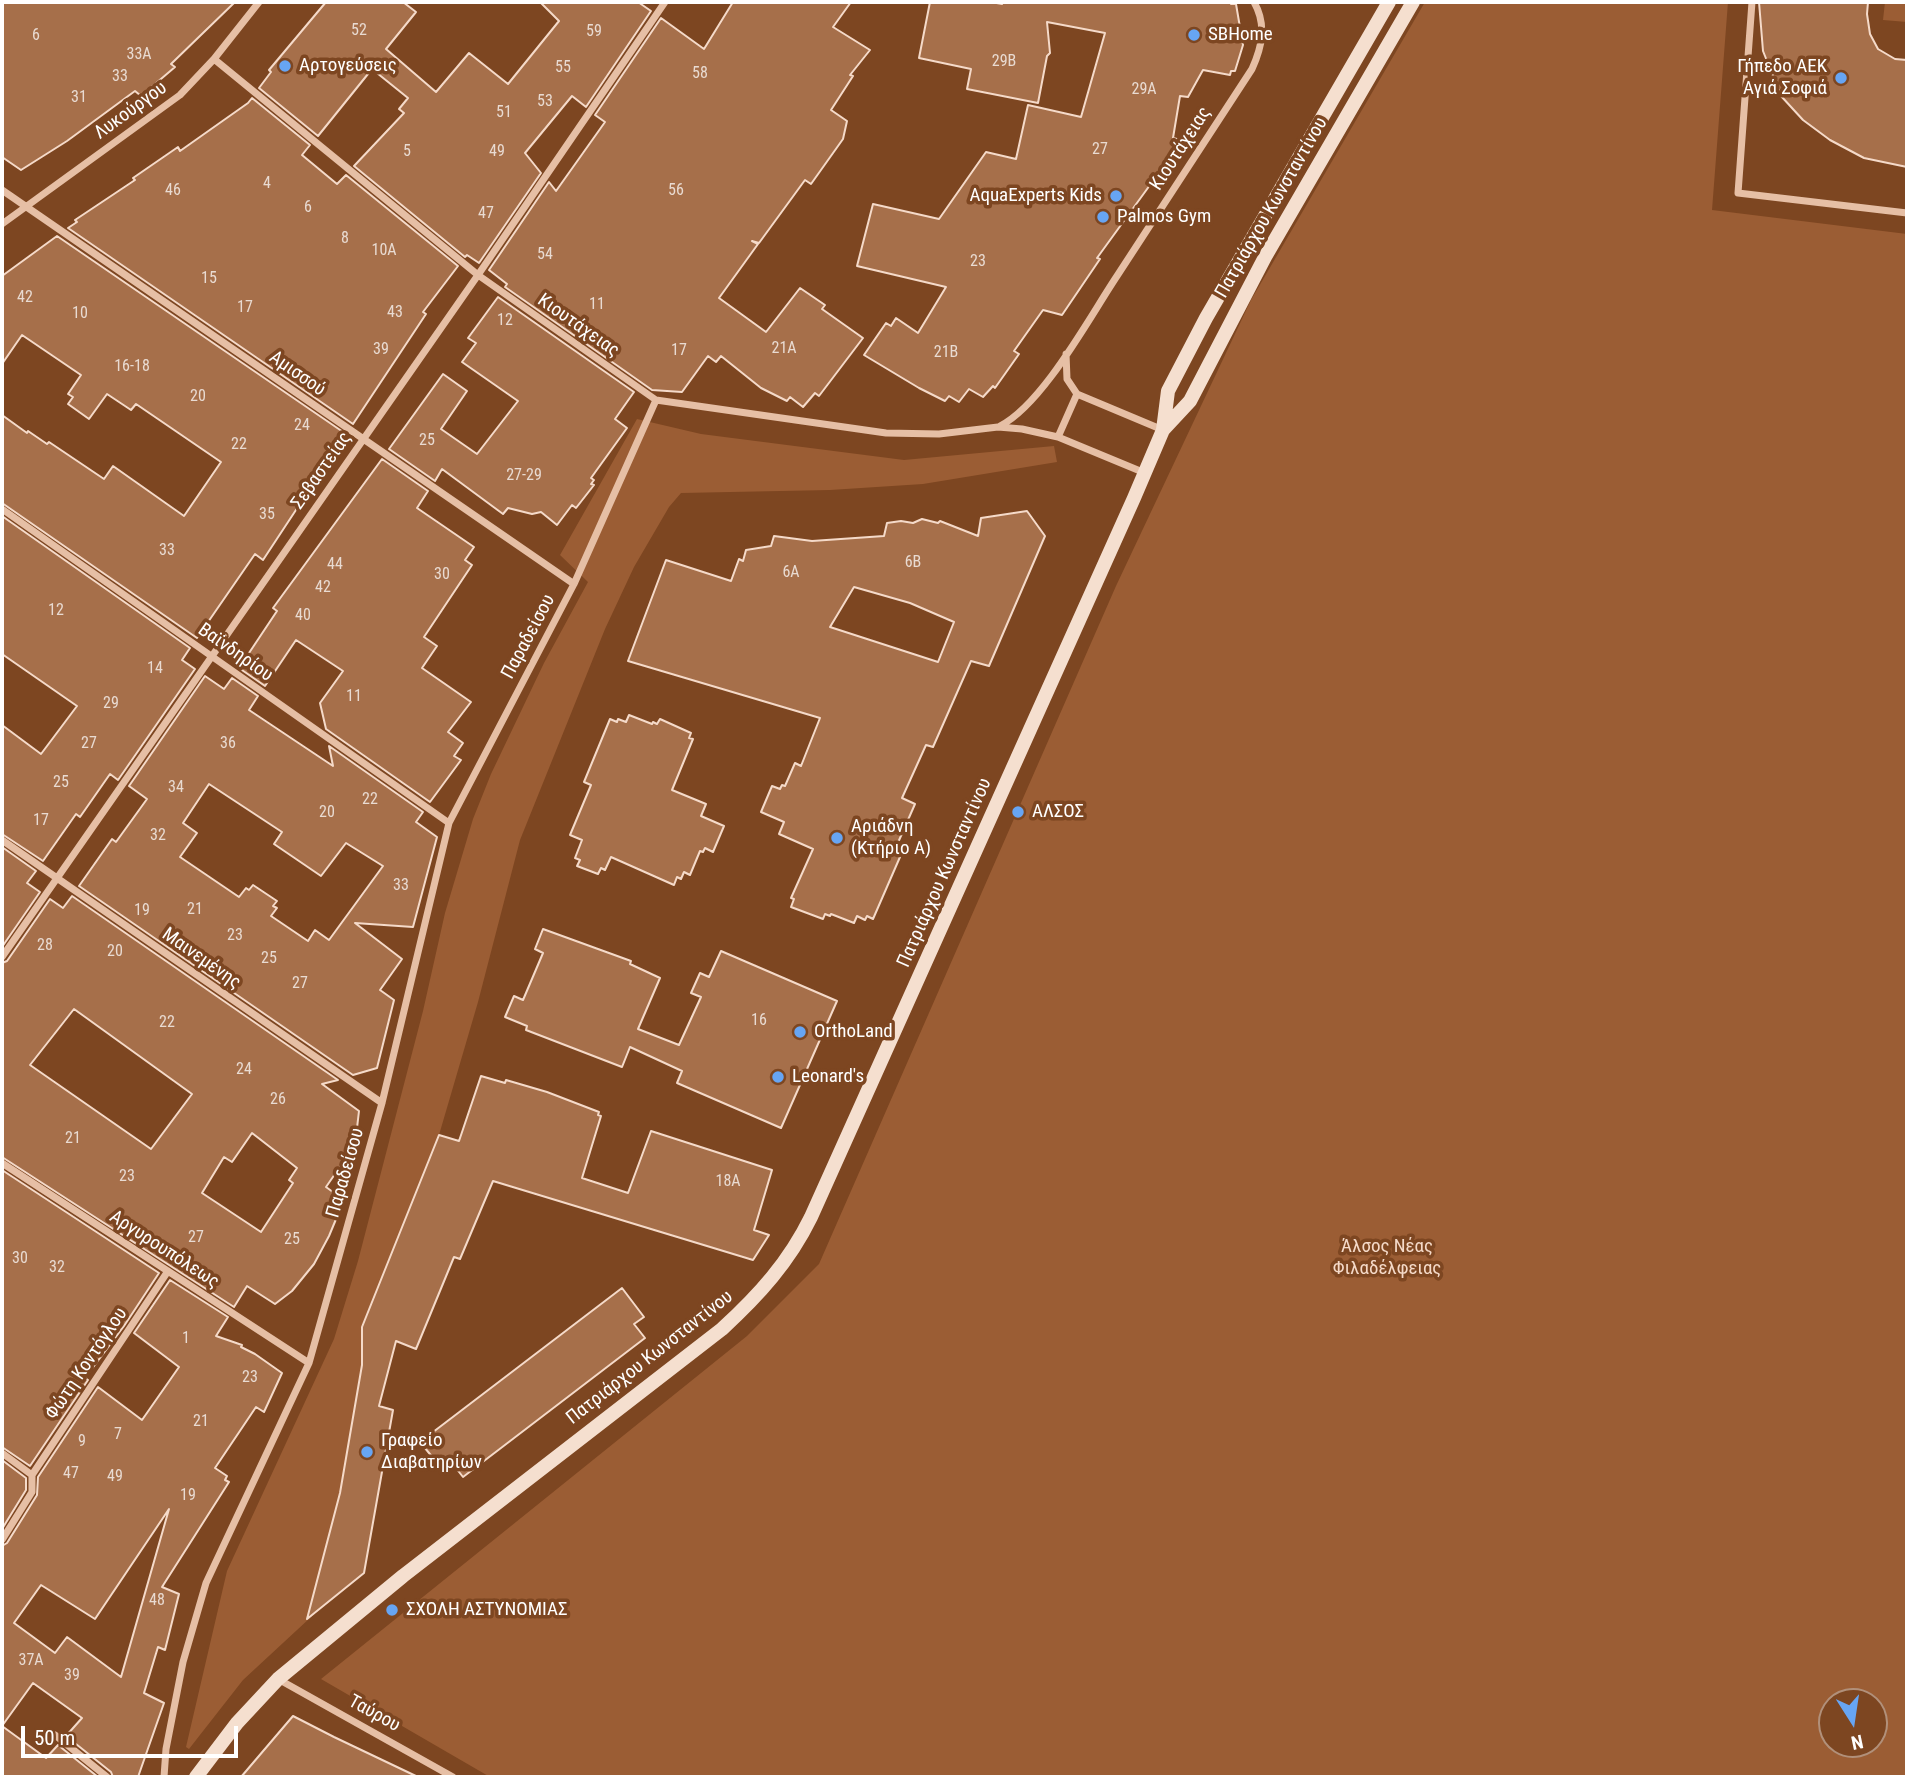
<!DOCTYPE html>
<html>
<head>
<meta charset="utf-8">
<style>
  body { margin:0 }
  #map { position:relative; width:1909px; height:1779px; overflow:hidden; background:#7d4621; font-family:"Roboto Condensed",sans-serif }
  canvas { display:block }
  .frame { position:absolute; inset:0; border:4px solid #fff; pointer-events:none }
  .north { position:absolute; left:1818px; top:1688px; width:70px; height:70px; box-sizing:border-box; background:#7d4621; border:2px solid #b1907a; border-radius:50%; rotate:168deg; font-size:19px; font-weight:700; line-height:28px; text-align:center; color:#fff }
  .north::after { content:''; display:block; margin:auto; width:24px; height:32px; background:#67a5f3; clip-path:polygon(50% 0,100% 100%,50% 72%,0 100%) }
  .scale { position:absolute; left:21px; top:1726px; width:217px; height:32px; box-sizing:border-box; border:4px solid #fff; border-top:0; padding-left:9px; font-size:21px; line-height:24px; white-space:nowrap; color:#fff; -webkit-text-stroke:5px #7d4621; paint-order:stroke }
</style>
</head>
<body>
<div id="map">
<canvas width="1909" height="1779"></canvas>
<div class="frame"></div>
<div class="north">N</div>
<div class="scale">50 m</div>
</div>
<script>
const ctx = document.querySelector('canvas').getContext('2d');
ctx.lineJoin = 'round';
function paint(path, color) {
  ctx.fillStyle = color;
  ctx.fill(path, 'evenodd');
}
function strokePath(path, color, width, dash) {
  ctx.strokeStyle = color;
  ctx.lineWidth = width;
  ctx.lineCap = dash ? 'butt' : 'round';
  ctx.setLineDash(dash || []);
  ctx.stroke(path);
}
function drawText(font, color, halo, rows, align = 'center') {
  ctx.font = font + ' "Roboto Condensed",sans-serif';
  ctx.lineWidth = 7;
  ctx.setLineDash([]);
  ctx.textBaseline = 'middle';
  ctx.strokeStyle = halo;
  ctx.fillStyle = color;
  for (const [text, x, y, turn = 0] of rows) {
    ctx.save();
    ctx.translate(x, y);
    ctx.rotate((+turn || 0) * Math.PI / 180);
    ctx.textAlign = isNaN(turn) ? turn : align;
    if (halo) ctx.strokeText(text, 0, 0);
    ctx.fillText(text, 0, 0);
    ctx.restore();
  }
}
paint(new Path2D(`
  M1425,2H1728L1712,210L1907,234V1777H490L321,1679L747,1336L819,1264L1116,586L1251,300ZM1832,1702H1874V1744H1832Z
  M1885,2H1907V22L1883,20Z
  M637,419L701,434L904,460L1054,446L1057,462L923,484L830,490L681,493L669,507L634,567L605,629L520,840L478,1002L439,1135L362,1327V1365L340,1493L313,1601L324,1605L243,1680L189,1749L186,1747L227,1571L334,1339L358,1261L423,1011L445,913L473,819L491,774L544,663L588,582L560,555Z`), '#9b5d34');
const building = new Path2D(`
  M2,2H235L171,64L175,67L141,96L135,91L67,141L21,170L2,157Z
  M326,2H403L416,12L386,49L436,92L469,53L508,84L559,21L540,2H638L651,11L586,107L572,96L525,153L541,173L479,263L467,255L465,257L354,166L404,113L399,109L408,98L372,69L318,136L259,88L271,72L269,70Z
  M733,2H851L833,27L870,50L850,75L853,76L831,110L847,121L843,139L811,184L805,180L759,243L752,241L758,244L719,298L766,332L800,288L825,305L822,309L863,338L819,396L815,393L803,407L790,397L787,401L761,388L721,356L716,362L708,356L682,392L652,390L505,287L507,284L489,270L549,182L556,191L605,122L595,115L661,18L704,49Z
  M930,2H991L1002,4L1003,2H1231V4H1236L1243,45L1235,71H1231L1230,75L1203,70L1188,97L1180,96L1173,138L1188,142L1153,187L1150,185L1097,258L1100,259L1062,315L1043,310L1014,351L1019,354L995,388L993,386L983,397L969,389L959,402L949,396L945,401L919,388L864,355L886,323L891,326L896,318L918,333L946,287L857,266L873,204L939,219L986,152L1016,159L1028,105L1081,117L1105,33L1047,22L1050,53L1047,56L1038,103L967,89L971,69L919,58Z
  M1759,2H1868L1867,14L1870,34L1878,49L1895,59L1907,60V167L1864,158L1830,140L1803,120L1781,96L1763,51Z
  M252,98L310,145L302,155L337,184L346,175L458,266L423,312L426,314L353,424L68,228L77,222L75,220L135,180L133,178L178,147L180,151L248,103Z
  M57,236L346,434L263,560L255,554L197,638L2,503V415L27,433L28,431L47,444L49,442L104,479L113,466L184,516L221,462L136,404L131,410L107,394L89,419L68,404L73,397L68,394L81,375L22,335L2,364V276Z
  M498,297L634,392L615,419L627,428L591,478L594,480L591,484L594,485L576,508L572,505L557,525L541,512L532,514L508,508L503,514L442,469L435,481L389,449L443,374L467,391L441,429L477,454L518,401L462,362L476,343L468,338Z
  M382,459L428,491L417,508L474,547L465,560L472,565L424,637L437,646L422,668L471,702L448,732L463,743L454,756L461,760L430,802L326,729L320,703L343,671L296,640L265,686L239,668L277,611L273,608Z
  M1027,511L1045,536L989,666L971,661L933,747L926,745L902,798L915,804L893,854L900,857L873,919L867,916L865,920L857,916L854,923L831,914L830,916L825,914L823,919L791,907L794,899L791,898L813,849L779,834L784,822L761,812L772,786L780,789L782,785L785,786L795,763L801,766L820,718L628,661L666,560L731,581L739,559L743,561L746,550L771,546L774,536L812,541L884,536L887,523L901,521L913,523L922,519L938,523L940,521L978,536L981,518ZM854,587L910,603L954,622L938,662L830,627Z
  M2,516L190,648L182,660L195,669L118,780L110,774L80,817L76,814L43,861L2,834V725L41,754L77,706L2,654Z
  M205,676L224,689L232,678L258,696L249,710L333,766L329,746L423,812L416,822L437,837L413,927L355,923L402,959L380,990L394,1000L377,1068L353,1075L79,886L112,839L116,842L147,799L129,786ZM209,784L282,832L274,844L321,876L346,843L383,866L329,940L315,930L308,941L271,916L277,908L273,906L277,901L253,885L249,890L246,888L239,897L180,857L197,833L183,823Z
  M629,715L652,724L653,722L657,724L660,719L691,733L689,738L693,739L672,790L706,804L701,816L724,826L713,852L705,848L703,852L700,851L690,875L684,872L681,879L677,877L674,885L611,857L605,870L601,868L598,874L577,866L580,860L575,858L582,840L570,835L591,785L584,782L610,719L617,722L618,719L626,722Z
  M2,847L36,871L27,883L40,892L2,947Z
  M72,896L338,1080L322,1084L359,1111L355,1145L326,1187L337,1195L334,1207L339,1212L329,1236L314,1264L292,1291L275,1304L247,1286L234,1307L2,1157V963L7,961L50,899L63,908ZM74,1009L192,1094L151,1149L30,1065ZM252,1133L297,1168L289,1180L293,1183L261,1232L202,1193L224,1157L232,1162Z
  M543,929L631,961L630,964L660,978L638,1029L679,1045L701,997L691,993L700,973L709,977L721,951L837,1001L781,1128L677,1083L682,1071L630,1047L622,1067L526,1030L527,1026L505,1017L514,996L523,1000L543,953L535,949Z
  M481,1076L505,1083L506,1080L547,1092L599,1112L598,1115L601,1116L582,1178L628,1193L651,1131L772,1170L754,1230L769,1235L753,1260L493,1181L460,1259L454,1257L416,1349L396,1341L379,1406L393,1410L364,1573L307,1619L340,1493L362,1365V1327L439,1135L459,1141Z
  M2,1170L159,1273L124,1326L85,1378L88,1380L30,1466L2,1447Z
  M170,1280L228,1317L216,1336L242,1345L241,1347L255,1354L282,1373L264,1412L256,1407L215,1468L227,1476L225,1480L229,1482L162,1587L179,1594L165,1650L158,1647L144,1693L164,1703L138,1777H113L111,1772L66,1736L82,1718L33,1683L2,1726V1546L7,1543L37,1495L38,1477L98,1387L142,1420L179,1367L134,1333ZM169,1509L121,1677L67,1637L55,1653L14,1623L41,1585L95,1619Z
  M622,1288L644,1317L634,1324L645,1338L463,1477L452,1463L443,1470L420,1442Z
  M2,1460L26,1478V1490L2,1529Z
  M293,1716L334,1737L418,1777H241Z
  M2,1726L46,1758L58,1745L98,1777H2Z`);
paint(building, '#a66f4a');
strokePath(building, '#f5dac9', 2);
strokePath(new Path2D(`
  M1752,2L1738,193L1907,213
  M214,59L478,275L656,400L886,433L939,434L998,427L1022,429L1058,437L1145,473
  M2,190L574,584
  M2,224L180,95L214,59L259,2
  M1066,354L1067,379L1077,394L1163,430
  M1000,426C1043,404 1089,318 1117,276C1162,207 1207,138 1252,69C1262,47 1267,25 1254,2
  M1058,437L1077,394
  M2,509L449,823
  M2,840L382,1103
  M2,957L478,275L665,2
  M2,1163L309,1363
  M2,1453L32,1475
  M32,1475L168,1271
  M2,1540L32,1492V1475
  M278,1679L453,1777
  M55,1735L107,1777
  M164,1777L166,1749L183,1662L206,1583L309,1363L382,1103L449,823L574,584L656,400`), '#e6bfa5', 7);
strokePath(new Path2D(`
  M1163,430L1190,401L1265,257L1413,2
  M196,1777L237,1723L278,1679L403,1576L722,1329C759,1295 789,1262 811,1217L1134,498L1163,430L1168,391L1206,318L1389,2`), '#f5dfcf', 14);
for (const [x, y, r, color] of [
  [1194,35,7,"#67a5f3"],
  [285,66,7,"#67a5f3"],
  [1841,78,7,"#67a5f3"],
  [1116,196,7,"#67a5f3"],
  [1103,217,7,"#67a5f3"],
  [1018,812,7,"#67a5f3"],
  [837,838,7,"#67a5f3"],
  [800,1032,7,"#67a5f3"],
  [778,1077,7,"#67a5f3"],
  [367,1452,7,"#67a5f3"],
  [392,1610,7,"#67a5f3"]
]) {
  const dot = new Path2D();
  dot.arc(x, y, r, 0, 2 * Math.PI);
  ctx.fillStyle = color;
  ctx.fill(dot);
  strokePath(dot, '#7d4621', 2.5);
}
drawText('16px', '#e9dbd2', null, [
  ["52",359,31],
  ["59",594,32],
  ["6",36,36],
  ["33Α",139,55],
  ["29Β",1004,62],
  ["55",563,68],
  ["58",700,74],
  ["33",120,77],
  ["29Α",1144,90],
  ["31",79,98],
  ["53",545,102],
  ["51",504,113],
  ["27",1100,150],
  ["5",407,152],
  ["49",497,152],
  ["4",267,184],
  ["46",173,191],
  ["56",676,191],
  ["6",308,208],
  ["47",486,214],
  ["8",345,239],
  ["10Α",384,251],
  ["54",545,255],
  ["23",978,262],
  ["15",209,279],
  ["42",25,298],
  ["11",597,305],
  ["17",245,308],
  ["43",395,313],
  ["10",80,314],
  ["12",505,321],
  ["21Α",784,349],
  ["39",381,350],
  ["17",679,351],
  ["21Β",946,353],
  ["16-18",132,367],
  ["20",198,397],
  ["24",302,426],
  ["25",427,441],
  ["22",239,445],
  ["27-29",524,476],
  ["35",267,515],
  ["33",167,551],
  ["6Β",913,563],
  ["44",335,565],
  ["6Α",791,573],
  ["30",442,575],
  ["42",323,588],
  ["12",56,611],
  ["40",303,616],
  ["14",155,669],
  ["11",354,697],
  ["29",111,704],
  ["27",89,744],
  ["36",228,744],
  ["25",61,783],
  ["34",176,788],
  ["22",370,800],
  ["20",327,813],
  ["17",41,821],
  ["32",158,836],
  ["33",401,886],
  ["21",195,910],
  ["19",142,911],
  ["23",235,936],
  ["28",45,946],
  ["20",115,952],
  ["25",269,959],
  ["27",300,984],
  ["16",759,1021],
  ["22",167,1023],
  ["24",244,1070],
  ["26",278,1100],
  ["21",73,1139],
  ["23",127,1177],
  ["18Α",728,1182],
  ["27",196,1238],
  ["25",292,1240],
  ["30",20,1259],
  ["32",57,1268],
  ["1",186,1339],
  ["23",250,1378],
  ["21",201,1422],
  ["7",118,1435],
  ["9",82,1442],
  ["47",71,1474],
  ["49",115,1477],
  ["19",188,1496],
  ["48",157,1601],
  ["37Α",31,1661],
  ["39",72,1676]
]);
drawText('19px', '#fff', '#7d4621', [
  ["SBHome",1208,35],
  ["Αρτογεύσεις",299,66],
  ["Γήπεδο ΑΕΚ",1827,67,"right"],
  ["Αγιά Σοφιά",1827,89,"right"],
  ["AquaExperts Kids",1102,196,"right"],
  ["Palmos Gym",1117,217],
  ["ΑΛΣΟΣ",1032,812],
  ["Αριάδνη",851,827],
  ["(Κτήριο Α)",851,849],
  ["OrthoLand",814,1032],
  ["Leonard's",792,1077],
  ["Γραφείο",381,1441],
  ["Διαβατηρίων",381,1463],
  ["ΣΧΟΛΗ ΑΣΤΥΝΟΜΙΑΣ",406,1610]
], 'left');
drawText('19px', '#fff', '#7d4621', [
  ["Λυκούργου",131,111,-36],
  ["Κιουτάχειας",1181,149,-57],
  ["Πατριάρχου Κωνσταντίνου",1272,208,-60],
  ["Κιουτάχειας",578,326,35],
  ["Αμισσού",297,374,35],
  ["Σεβαστείας",322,471,-55],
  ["Παραδείσου",529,637,-62],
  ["Βαϊνδηρίου",235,653,35],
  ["Πατριάρχου Κωνσταντίνου",945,873,-66],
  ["Μαινεμένης",201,959,35],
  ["Παραδείσου",346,1173,-74],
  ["Αργυρουπόλεως",164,1250,33],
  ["Πατριάρχου Κωνσταντίνου",650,1358,-38],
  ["Φώτη Κοντόγλου",87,1364,-56],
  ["Ταύρου",374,1714,29]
]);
drawText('19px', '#f5dac9', '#7d4621', [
  ["Άλσος Νέας",1387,1247],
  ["Φιλαδέλφειας",1387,1269]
]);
</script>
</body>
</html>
